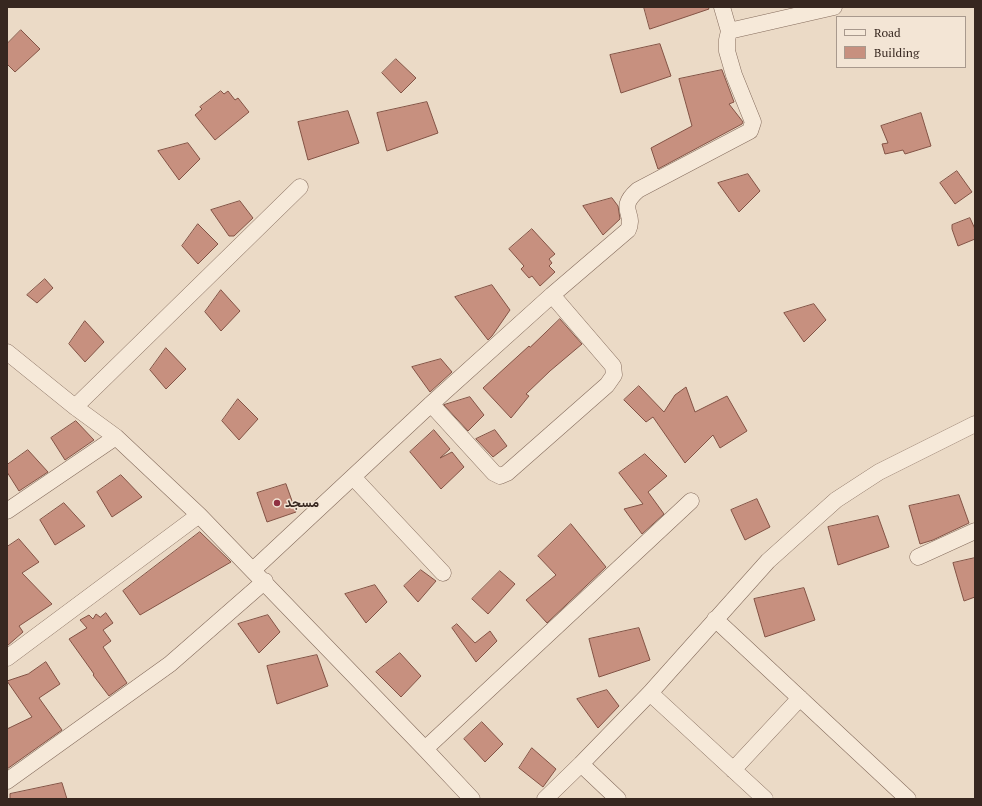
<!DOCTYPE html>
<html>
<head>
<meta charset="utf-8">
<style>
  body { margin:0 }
  #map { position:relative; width:982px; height:806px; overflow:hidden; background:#ebdac6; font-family:"PT Serif",serif }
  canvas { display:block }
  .frame { position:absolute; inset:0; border:8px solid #372720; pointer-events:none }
  .legend { position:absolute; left:836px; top:16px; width:130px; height:52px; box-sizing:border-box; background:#f3e5d5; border:1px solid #a8998d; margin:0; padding:5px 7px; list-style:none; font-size:12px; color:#372720 }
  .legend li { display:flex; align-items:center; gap:8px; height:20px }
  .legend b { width:20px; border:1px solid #a8998d }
</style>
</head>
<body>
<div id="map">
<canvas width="982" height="806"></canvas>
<div class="frame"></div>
<ul class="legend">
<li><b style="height:5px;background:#f6e9d9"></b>Road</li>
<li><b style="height:11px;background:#c7907f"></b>Building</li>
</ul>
</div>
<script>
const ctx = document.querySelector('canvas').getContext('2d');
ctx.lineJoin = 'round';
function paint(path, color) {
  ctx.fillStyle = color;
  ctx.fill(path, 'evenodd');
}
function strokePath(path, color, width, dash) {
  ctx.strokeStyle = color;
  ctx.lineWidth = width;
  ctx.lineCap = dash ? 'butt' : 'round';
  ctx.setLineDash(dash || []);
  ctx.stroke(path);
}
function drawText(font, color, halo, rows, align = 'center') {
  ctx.font = font + ' "PT Serif",Vazirmatn,serif';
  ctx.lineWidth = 3;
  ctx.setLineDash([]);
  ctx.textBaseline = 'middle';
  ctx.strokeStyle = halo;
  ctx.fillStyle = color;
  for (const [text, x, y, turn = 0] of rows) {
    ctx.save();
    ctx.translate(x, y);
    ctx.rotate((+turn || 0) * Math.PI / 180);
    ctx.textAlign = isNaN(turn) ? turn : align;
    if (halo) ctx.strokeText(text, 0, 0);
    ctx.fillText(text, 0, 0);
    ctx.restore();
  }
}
const building = new Path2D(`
  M644,7H708L709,9L650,29Z
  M21,30L40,49L15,72L7,64V44Z
  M660,44L671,76L621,93L610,55Z
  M396,59L416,78L401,93L382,73Z
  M722,70L734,102L729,104L743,122L742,124L658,169L651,148L692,126L679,79Z
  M221,91L224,94L228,91L235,100L238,98L249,112L215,140L195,115L202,109L200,107Z
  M427,102L438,133L387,151L377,113Z
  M348,111L359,143L308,160L298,122Z
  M921,113L931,146L905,154L903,150L885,154L882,144L888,143L881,126Z
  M188,143L200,159L179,180L158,151Z
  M957,171L972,192L955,204L940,183Z
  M748,174L760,191L739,212L718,183Z
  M612,198L618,206L620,219L603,235L583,206Z
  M240,201L253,218L234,236H229L211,210Z
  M970,218L975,229V239L958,246L952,229V225Z
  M198,224L218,244L198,264L182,246Z
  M532,229L555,254L549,259L552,263L549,266L555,272L540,286L532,276L529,278L521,269L524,266L509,249Z
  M45,279L53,288L37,303L27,295Z
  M492,285L510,310L492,336L488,340L455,297Z
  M221,290L240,311L221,331L205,312Z
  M814,304L826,320L804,342L784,313Z
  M560,319L582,344L550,371L526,394L529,396L511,418L483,388L529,346L530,347Z
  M85,321L104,342L85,362L69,344Z
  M166,348L186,369L166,389L150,370Z
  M441,359L452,372L430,392L412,367Z
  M639,386L664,412L675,395L686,387L695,412L727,396L747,431L720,448L713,435L685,463L653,417L646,422L624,400Z
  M470,397L484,415L468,431L444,405Z
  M238,399L258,419L239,440L222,421Z
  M76,421L94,440L65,460L51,438Z
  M434,430L450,449L440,458L452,452L464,467L441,489L410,452Z
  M495,430L507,446L493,457L476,439Z
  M28,450L48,472L19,491L7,472V465Z
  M645,454L667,476L648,492L664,514L642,534L624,509L643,504L619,473Z
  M121,475L142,497L112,517L97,492Z
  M286,484L296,512L267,522L257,493Z
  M959,495L969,523L933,540L920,544L909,506Z
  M757,499L770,527L745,540L731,510Z
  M64,503L85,526L55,545L40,520Z
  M878,516L889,547L838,565L828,527Z
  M571,524L606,567L547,623L526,600L556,575L538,556Z
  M200,532L231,562L140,615L123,591Z
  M19,539L39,562L22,573L52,604L19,626L23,632L7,646V547Z
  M975,558V597L964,601L953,563Z
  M421,570L436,581L418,602L404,586Z
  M500,571L515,584L488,614L472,599Z
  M375,585L387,602L366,623L345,594Z
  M804,588L815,620L765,637L754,599Z
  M106,613L113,623L103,630L111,641L103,647L127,683L109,696L93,675L94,674L69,639L87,628L80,620L89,615L93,619L96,614L100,617Z
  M268,615L280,632L259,653L238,624Z
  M457,624L475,643L490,631L497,641L476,662L452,628Z
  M639,628L650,660L599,677L589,639Z
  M400,653L421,676L401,697L376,672Z
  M317,655L328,686L277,704L267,666Z
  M46,662L60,684L39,698L62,730L7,769V729L32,717L7,681L28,674Z
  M607,690L619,706L598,728L577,699Z
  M482,722L503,744L485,762L464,739Z
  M532,748L556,769L543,787L519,768Z
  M62,783L67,799H10V794Z`);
paint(building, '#c7907f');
strokePath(building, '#835345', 1);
const minor = new Path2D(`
  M729,31L834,7
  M7,352L75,407L116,437L199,515L425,749L472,799
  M431,404L494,473L500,476L507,473L607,385L614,375L613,366L552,295
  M75,407L300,187
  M353,477L443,573
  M7,511L116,437
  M918,557L975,531
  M253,570L431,404L552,295L628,230C636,213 616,209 638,190L750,131L753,122L734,75L727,51V40L729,31L722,7
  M715,619L908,799
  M7,658L199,515
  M650,693L765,799
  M425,749L691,501
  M581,764L618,799
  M733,770L800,698
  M7,781L170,664L265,581
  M545,799L581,764L650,693L768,561L836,500L879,472L975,424`);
strokePath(minor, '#856c5d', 17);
strokePath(minor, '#f6e9d9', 16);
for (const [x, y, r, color] of [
  [277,503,4,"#903142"]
]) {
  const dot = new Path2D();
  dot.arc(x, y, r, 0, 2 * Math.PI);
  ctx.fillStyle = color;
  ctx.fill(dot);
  strokePath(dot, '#f3e5d5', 1.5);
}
drawText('bold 13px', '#372720', '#f3e5d5', [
  ["مسجد",285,503]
], 'left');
</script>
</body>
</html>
